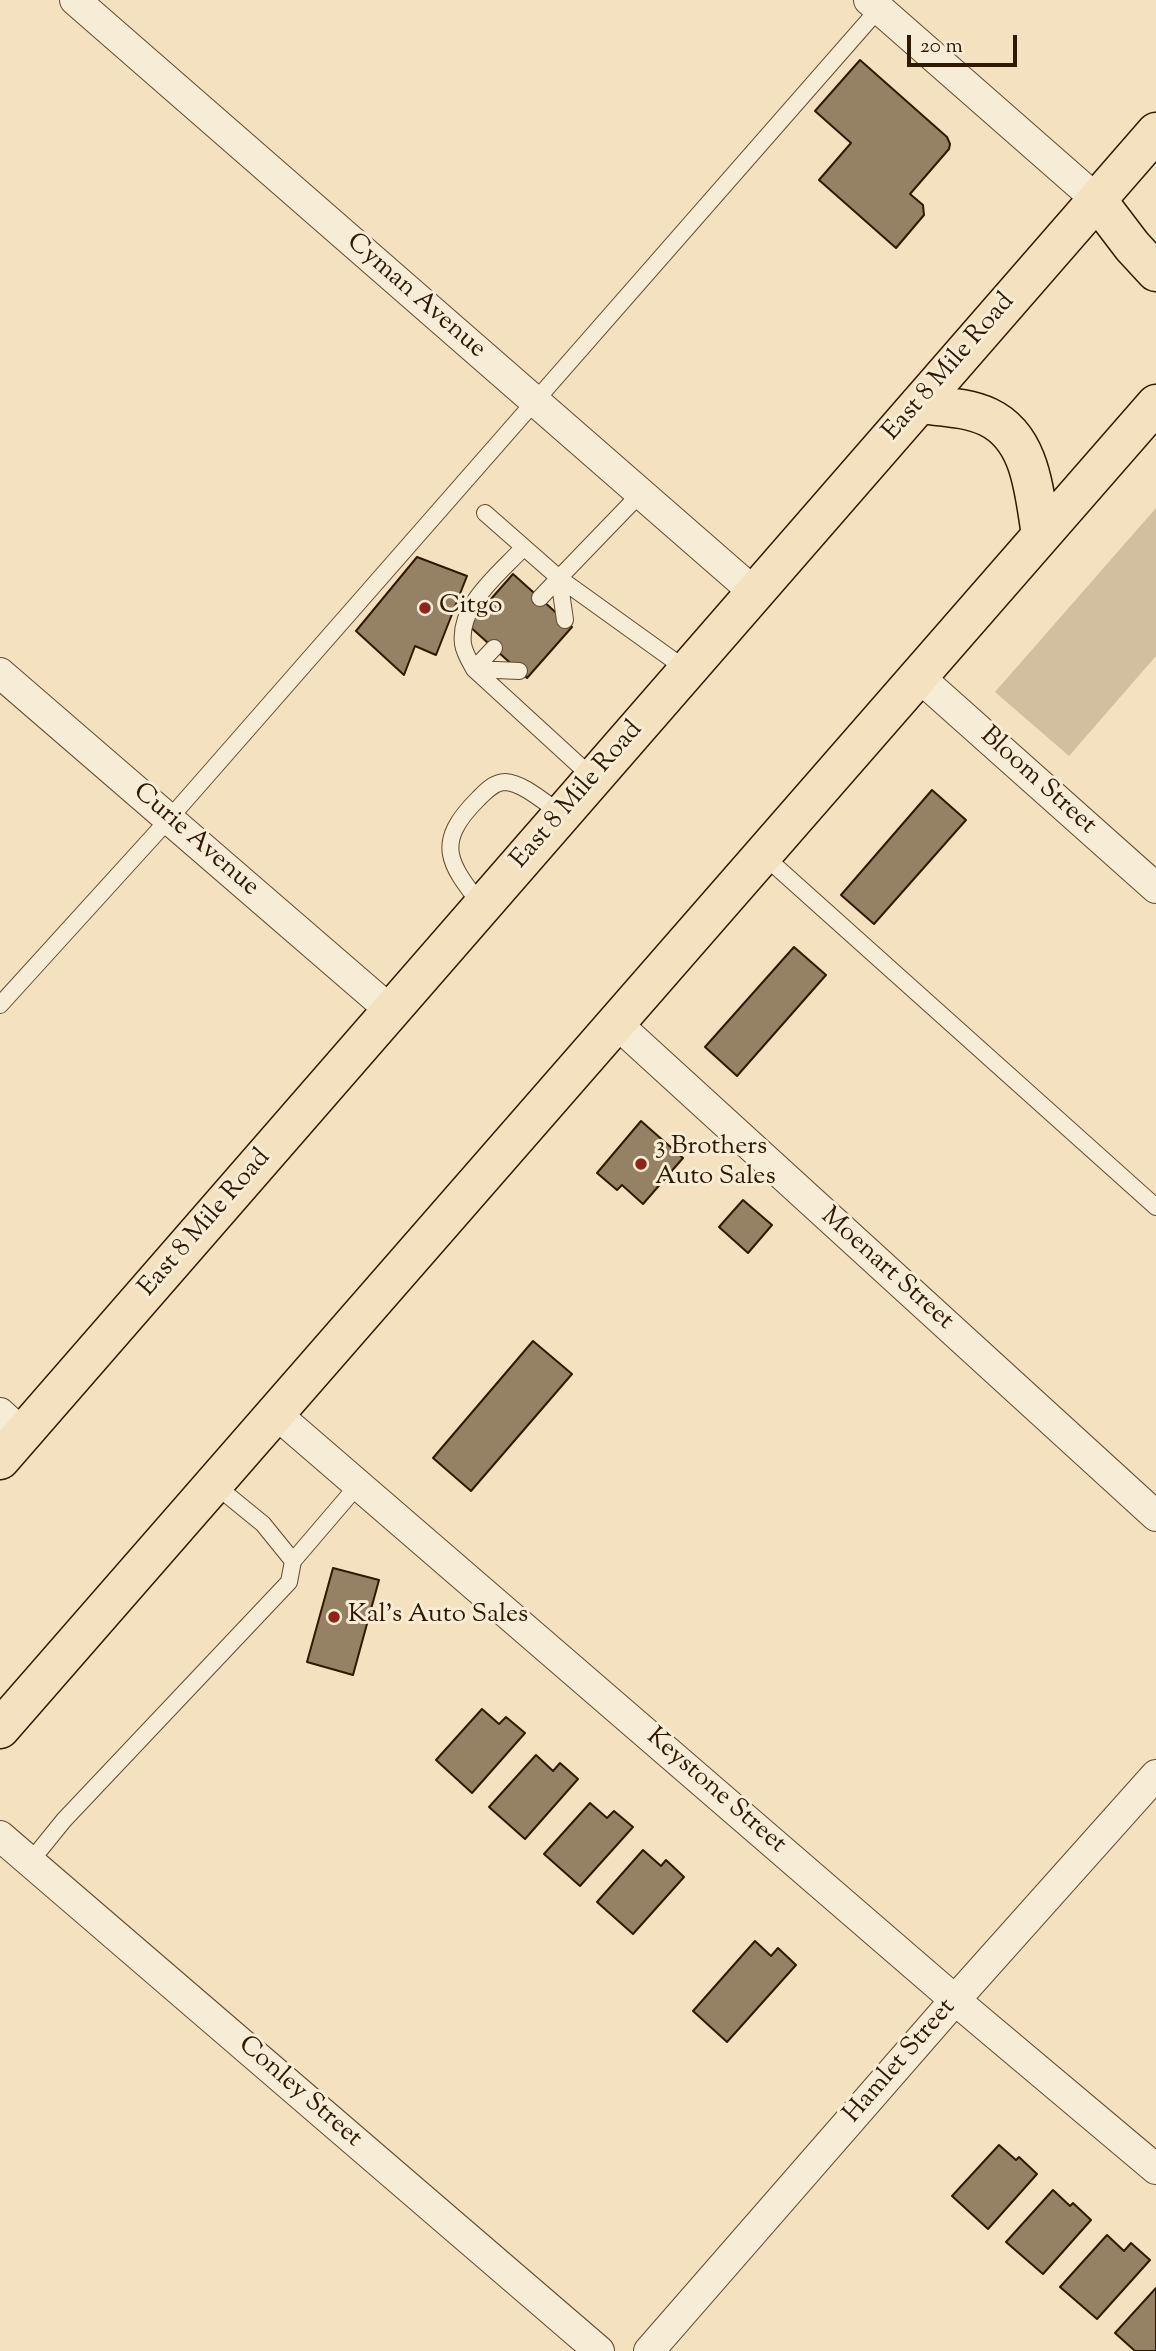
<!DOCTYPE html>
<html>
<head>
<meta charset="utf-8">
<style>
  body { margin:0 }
  #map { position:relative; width:1156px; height:2351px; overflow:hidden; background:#f3e1bf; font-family:"Sorts Mill Goudy",serif }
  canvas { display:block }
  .scale { position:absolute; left:907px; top:35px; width:110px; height:32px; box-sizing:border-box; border:4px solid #2f1900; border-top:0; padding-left:9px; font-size:21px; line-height:24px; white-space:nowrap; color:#2f1900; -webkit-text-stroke:5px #f7ecd5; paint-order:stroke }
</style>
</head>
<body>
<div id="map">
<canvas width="1156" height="2351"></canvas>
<div class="scale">20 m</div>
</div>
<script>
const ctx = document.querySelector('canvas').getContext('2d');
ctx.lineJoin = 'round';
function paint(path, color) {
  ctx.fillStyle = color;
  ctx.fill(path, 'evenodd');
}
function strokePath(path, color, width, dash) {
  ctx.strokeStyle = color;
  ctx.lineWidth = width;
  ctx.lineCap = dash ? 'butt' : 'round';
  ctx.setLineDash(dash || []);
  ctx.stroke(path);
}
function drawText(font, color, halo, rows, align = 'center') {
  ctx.font = font + ' "Sorts Mill Goudy",serif';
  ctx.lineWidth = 6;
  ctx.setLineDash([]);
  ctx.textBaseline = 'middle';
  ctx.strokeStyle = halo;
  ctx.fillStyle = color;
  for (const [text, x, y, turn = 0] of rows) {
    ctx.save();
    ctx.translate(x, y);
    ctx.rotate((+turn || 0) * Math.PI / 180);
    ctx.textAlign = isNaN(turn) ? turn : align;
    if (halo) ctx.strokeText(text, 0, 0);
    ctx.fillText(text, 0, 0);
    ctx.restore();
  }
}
paint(new Path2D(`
  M1156,508V656L1069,756L995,692Z`), '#d2bf9f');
const building = new Path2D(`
  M860,60L947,137L950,144L949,149L910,194L923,205L924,215L896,248L819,180L851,143L815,111Z
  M417,557L467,576L436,655L415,646L404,675L356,631Z
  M513,574L572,627L527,678L468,625Z
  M932,790L966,820L874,924L841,895Z
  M794,947L826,975L737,1076L705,1047Z
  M641,1121L683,1158L643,1204L622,1185L617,1190L597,1173Z
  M743,1200L772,1225L748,1253L719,1227Z
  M533,1341L572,1374L471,1491L433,1458Z
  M333,1568L379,1580L353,1675L307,1662Z
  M482,1709L499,1724L506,1717L525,1733L472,1793L436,1760Z
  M536,1755L553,1771L560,1763L578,1779L525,1839L489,1807Z
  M590,1803L607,1818L614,1811L633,1827L580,1886L544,1854Z
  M643,1850L661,1866L666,1860L684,1877L633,1934L597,1902Z
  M755,1941L771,1956L778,1948L796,1965L727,2042L693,2011Z
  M999,2145L1016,2160L1019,2157L1037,2174L988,2229L952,2196Z
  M1053,2190L1070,2206L1073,2203L1091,2220L1043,2274L1006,2242Z
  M1107,2235L1124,2251L1131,2243L1150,2260L1097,2319L1060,2287Z
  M1156,2288V2351H1135L1115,2333Z`);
paint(building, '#958163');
strokePath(building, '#2f1900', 2);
const service = new Path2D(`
  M485,513L559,578L687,670
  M523,548C499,574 458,605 463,644C464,652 470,662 474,669L593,778
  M540,598L559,578
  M565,620L559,578L641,493
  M474,669L519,671
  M474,669L494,648
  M762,854L1156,1207
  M482,906C448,863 434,843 478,799C485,792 494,782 505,782C524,783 546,804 562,814
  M0,1005L169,819L883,4
  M293,1561L358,1485
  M30,1862L64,1820L289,1582L293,1561L263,1524L214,1484`);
const minor = new Path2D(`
  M75,0L755,593
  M869,0L1097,200
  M0,673L390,1010
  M918,676L1156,888
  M616,1023L1156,1516
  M0,1413L23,1434
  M275,1413L955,2000L1156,2169
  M0,1836L599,2351
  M649,2351L955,2000L1156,1775`);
const trunk = new Path2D(`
  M1097,200L1132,246L1156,272
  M919,404C942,407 967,407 988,417C1032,438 1034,493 1041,535
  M0,1460L1156,132
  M0,1729L1156,404`);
strokePath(service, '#604b30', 18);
strokePath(minor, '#604b30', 32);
strokePath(trunk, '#2f1900', 41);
strokePath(service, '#f7ecd5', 16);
strokePath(minor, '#f7ecd5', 30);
strokePath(trunk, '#f3e1bf', 38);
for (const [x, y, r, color] of [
  [425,608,7,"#8f2418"],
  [641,1164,7,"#8f2418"],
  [334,1617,7,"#8f2418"]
]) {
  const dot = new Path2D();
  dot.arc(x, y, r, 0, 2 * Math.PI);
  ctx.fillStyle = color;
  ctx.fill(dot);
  strokePath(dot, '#f7ecd5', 2.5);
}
drawText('26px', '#2f1900', '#f7ecd5', [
  ["Cyman Avenue",415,297,41],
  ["East 8 Mile Road",950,368,-49],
  ["Bloom Street",1037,782,42],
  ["East 8 Mile Road",578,796,-49],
  ["Curie Avenue",195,841,41],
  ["East 8 Mile Road",206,1224,-49],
  ["Moenart Street",886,1270,42],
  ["Keystone Street",715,1792,41],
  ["Hamlet Street",901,2062,-49],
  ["Conley Street",299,2093,41]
]);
drawText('26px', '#2f1900', '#f7ecd5', [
  ["Citgo",439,608],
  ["3 Brothers",655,1149],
  ["Auto Sales",655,1179],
  ["Kal's Auto Sales",348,1617]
], 'left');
</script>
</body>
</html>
